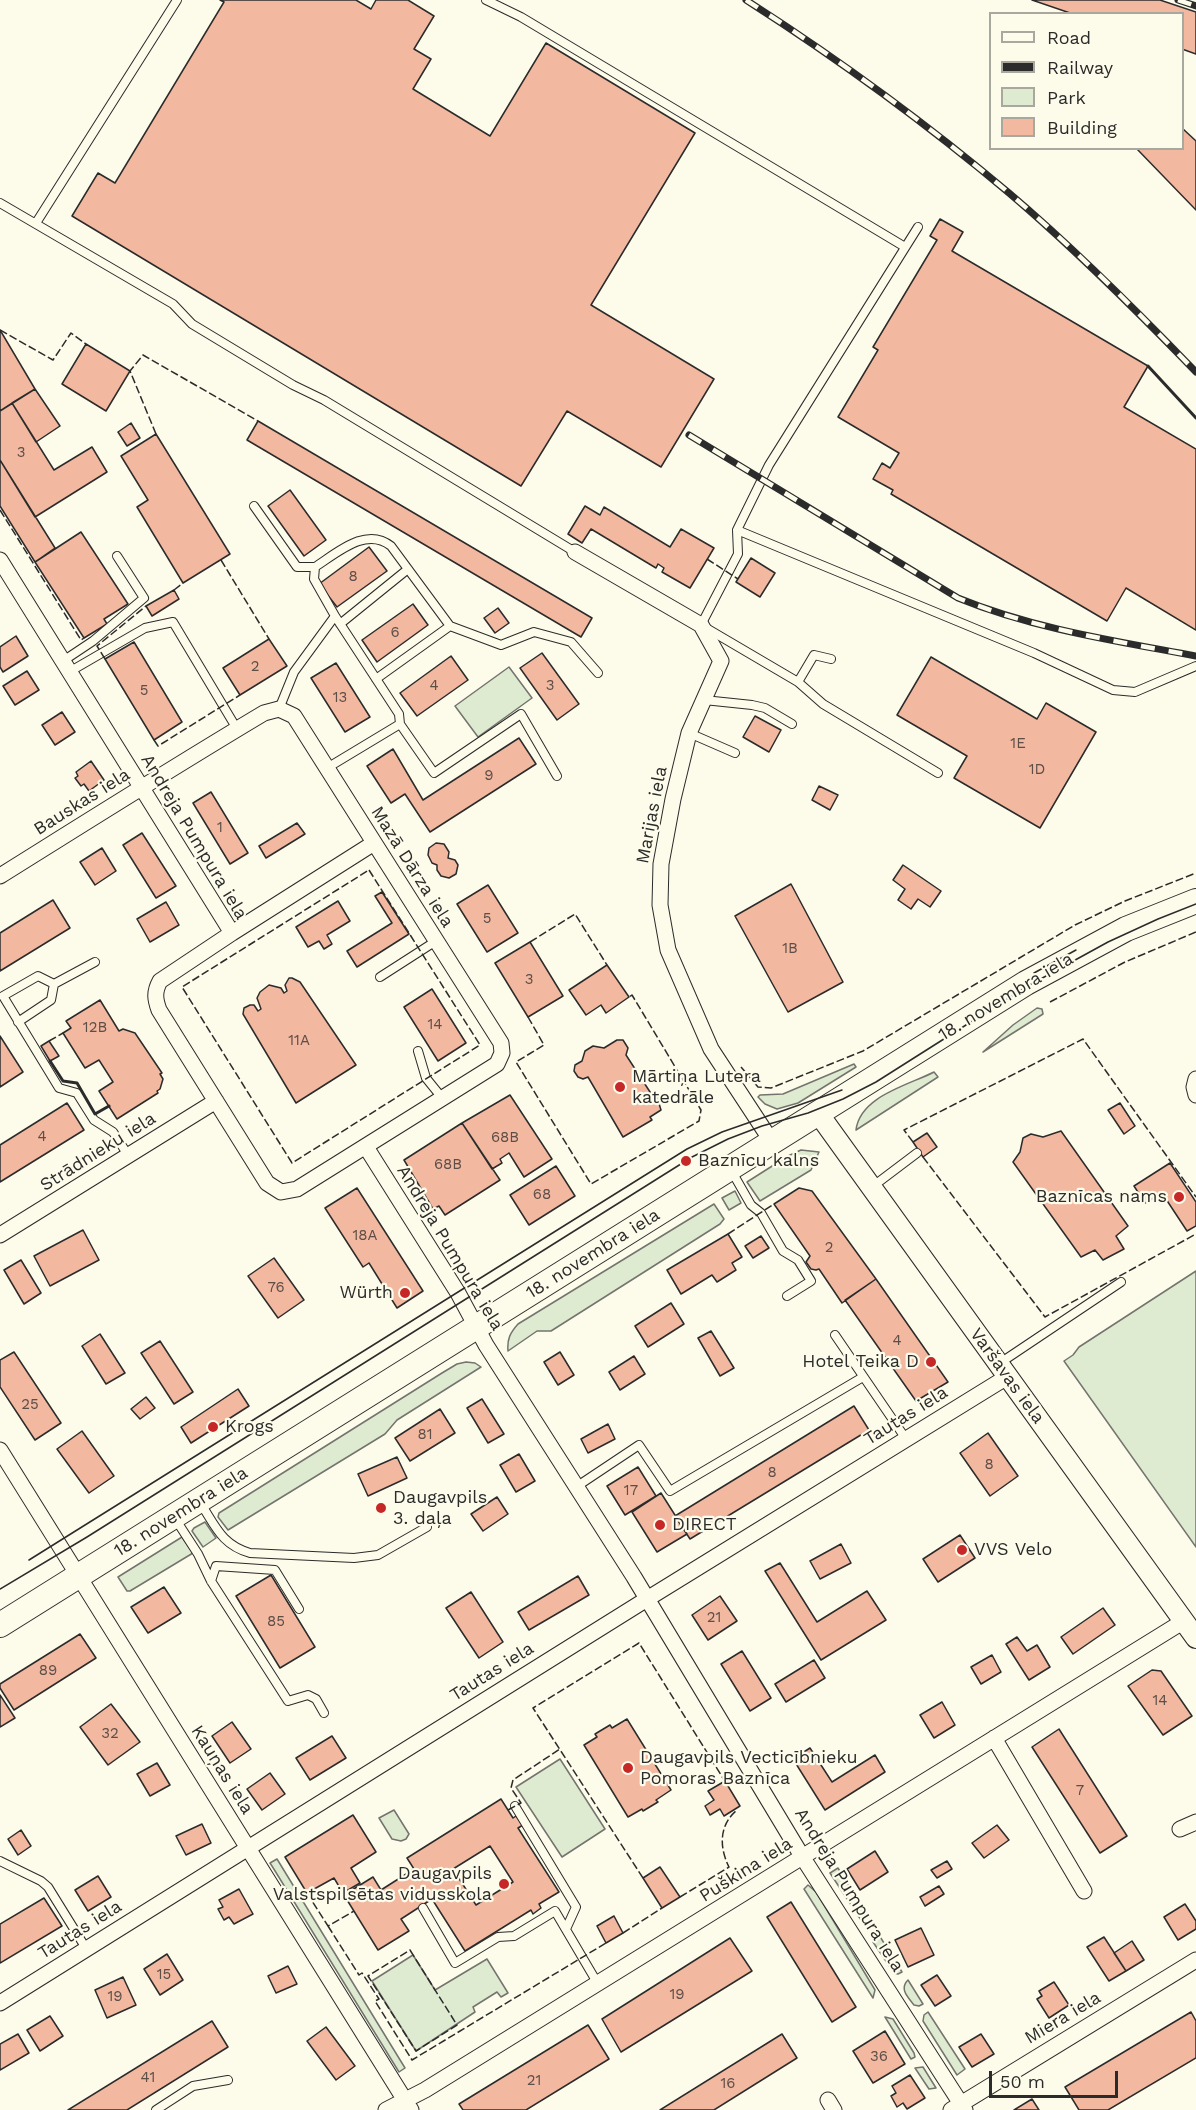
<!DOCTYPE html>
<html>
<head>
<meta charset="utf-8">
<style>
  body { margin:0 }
  #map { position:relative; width:1196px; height:2110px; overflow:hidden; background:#fdfbea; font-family:"Work Sans",sans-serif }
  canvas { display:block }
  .legend { position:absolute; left:989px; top:12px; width:195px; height:138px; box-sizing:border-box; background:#fdfbea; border:2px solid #a9a89e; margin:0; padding:8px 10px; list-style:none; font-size:18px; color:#2b2b2b }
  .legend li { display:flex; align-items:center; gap:12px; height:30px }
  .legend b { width:30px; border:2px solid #a9a89e }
  .scale { position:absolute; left:989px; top:2071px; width:129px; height:27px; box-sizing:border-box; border:3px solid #2b2b2b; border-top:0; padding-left:8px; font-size:18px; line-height:21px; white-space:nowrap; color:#2b2b2b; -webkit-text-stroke:4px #fdfbea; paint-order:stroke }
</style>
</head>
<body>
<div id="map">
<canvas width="1196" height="2110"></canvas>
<ul class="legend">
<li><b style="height:8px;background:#fdfbea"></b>Road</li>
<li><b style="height:8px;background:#2b2b2b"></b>Railway</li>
<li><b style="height:16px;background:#deebd1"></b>Park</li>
<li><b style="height:16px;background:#f2b8a0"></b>Building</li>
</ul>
<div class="scale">50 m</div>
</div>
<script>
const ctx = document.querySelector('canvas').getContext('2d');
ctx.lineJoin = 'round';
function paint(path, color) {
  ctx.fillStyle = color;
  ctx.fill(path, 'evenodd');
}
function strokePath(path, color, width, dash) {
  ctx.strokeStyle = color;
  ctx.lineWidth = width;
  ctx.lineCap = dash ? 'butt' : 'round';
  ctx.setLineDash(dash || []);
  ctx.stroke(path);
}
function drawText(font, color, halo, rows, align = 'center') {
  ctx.font = font + ' "Work Sans",sans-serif';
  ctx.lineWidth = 4.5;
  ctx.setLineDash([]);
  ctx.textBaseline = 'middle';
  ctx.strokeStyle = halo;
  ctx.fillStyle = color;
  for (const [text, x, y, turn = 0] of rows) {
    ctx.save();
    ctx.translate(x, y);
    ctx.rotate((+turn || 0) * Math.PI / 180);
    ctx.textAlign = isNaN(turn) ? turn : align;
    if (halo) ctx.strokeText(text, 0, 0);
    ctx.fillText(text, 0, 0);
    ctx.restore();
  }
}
const green = new Path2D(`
  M509,667L532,698L478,737L455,706Z
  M1037,1008L1042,1009L1043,1014L983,1052L1013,1025Z
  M854,1064L856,1067L798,1103L777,1109L765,1104L758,1097L760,1095L783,1094Z
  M934,1072L938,1077L856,1130C860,1096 909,1085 934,1072Z
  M801,1150L819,1152L811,1170L760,1201L747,1182L788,1156Z
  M735,1191L741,1203L729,1210L722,1198Z
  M714,1204L724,1219L720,1224L551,1331H537L508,1351C507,1339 510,1333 518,1324Z
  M1196,1271V1547L1064,1361L1073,1355L1079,1347Z
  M466,1362L475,1363L481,1367L397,1420L385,1434L228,1530L218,1517L219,1513L442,1373L457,1364Z
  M205,1522L216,1538L203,1547L192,1531L194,1528Z
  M182,1537L193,1553L130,1591H127L118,1577Z
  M560,1759L605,1829L562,1857L516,1787Z
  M394,1810L409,1834L406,1839L401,1841L392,1839L379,1818Z
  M277,1859L405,2068L399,2072L272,1866L270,1863Z
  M838,1868L867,1916L861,1920L830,1873Z
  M808,1885L816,1892L875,1990L873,1998L804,1889Z
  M879,1935L902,1972L898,1974L894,1973L873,1942L874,1938Z
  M413,1955L435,1990L487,1959L508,1993L501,1997L497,1992L473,2007L475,2012L416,2051L372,1981Z
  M908,1980L923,2004L919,2006L914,2005C908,1997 899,1989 908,1980Z
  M928,2012L965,2069L957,2075L923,2021L924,2015Z
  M885,2017L893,2019L914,2053L915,2057L911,2059Z
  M923,2067L936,2088L929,2089L915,2068Z`);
paint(green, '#deebd1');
strokePath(green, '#74746e', 1.5);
const building = new Path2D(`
  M220,0H356L371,9L376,0H408L434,16L414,49L431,59L413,89L490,136L546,43L695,133L591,305L714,379L661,467L567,411L521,486L72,216L98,173L115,183L224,2Z
  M1032,0H1160L1196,12V54L1182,49V14H1073Z
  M1182,128L1196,141V210L1136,148H1182Z
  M940,219L963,232L952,251L1148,366L1124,407L1196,449V630L1126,588L1107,621L891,494L893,490L873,479L882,463L890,468L899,453L838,417L878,350L873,347L937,240L930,236Z
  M0,330L35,389L0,411Z
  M86,344L130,371L106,411L62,384Z
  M35,389L60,426L36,442L12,403Z
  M12,403L54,470L92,447L107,472L35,517L0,460V411Z
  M258,421L592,618L581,637L247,440Z
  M131,423L140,438L127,446L118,432Z
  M156,434L230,554L183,583L137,507L148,500L121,456Z
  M0,460L55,548L35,562L0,506Z
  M290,490L326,540L304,556L268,506Z
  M585,506L600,515L604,507L670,547L681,529L714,548L690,588L662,572L664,568L658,564L656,568L591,529L582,543L568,534Z
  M81,532L128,604L104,619L107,624L84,638L35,562Z
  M369,547L387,571L337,607L319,584Z
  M751,558L775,573L760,597L736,582Z
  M174,590L179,599L152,616L146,606Z
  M413,604L428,625L377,662L362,640Z
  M498,608L509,623L495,633L484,618Z
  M16,636L28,656L3,672L0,667V647Z
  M269,639L287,666L240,695L223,668Z
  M134,642L182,722L154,740L105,659Z
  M542,653L579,704L557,720L520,668Z
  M451,656L468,680L417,716L400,693Z
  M931,657L1037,719L1046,703L1096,732L1040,828L954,778L967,756L897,715Z
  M336,663L370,717L345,732L311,678Z
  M27,671L39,690L15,705L3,686Z
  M62,712L75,732L55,745L42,725Z
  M755,716L781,730L769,752L743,737Z
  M519,738L536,764L430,832L405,794L391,803L367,766L393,749L423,800Z
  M91,761L104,780L89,791L84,784L81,786L75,778L78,776L76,772Z
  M819,786L838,795L830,810L812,800Z
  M211,792L248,853L230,864L193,803Z
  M297,823L305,834L266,858L259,846Z
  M142,833L176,886L156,898L123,845Z
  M436,843L444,844L449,852L448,858L455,860L458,865L456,874L449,878L441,876L437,870V865L432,863L428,855L429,848Z
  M102,848L116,871L95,885L80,862Z
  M903,865L941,891L930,907L918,899L911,909L898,900L905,889L893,880Z
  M791,884L843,982L788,1012L735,916Z
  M488,885L518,933L487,952L457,904Z
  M382,892L409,934L357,967L347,951L392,923L375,896Z
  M53,900L70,928L0,971V933Z
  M338,901L350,921L327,935L332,944L324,949L319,941L308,947L296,927Z
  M166,902L179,925L150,942L137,919Z
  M530,942L563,996L528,1017L495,963Z
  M607,965L629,997L606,1013L601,1005L586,1015L569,990Z
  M289,978H292L300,982L356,1065L296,1103L243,1014L244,1008L250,1005H254L258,1011L261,1009L257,998L260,992L269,985L281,988L284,993L287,991L285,985Z
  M432,989L466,1043L438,1061L404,1007Z
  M100,1000L119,1031L123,1029L135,1033L162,1073L160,1074L163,1079L160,1089L157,1091L158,1093L117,1119L99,1091L113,1082L99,1060L85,1068L63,1033L71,1028L66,1021Z
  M0,1036L23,1072L0,1087Z
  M617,1040H623L628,1048L626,1055L652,1095L657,1097L661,1110L650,1117L652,1120L623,1137L588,1077L583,1079L578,1077L574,1071L575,1065L582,1061L585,1051L593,1046L604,1048Z
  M49,1041L59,1056L50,1061L41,1046Z
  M510,1095L552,1159L524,1177L509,1153L500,1159L502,1163L492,1169L462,1123Z
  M67,1103L84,1130L0,1182V1145Z
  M1120,1103L1135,1126L1124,1134L1108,1110Z
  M462,1123L500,1180L445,1215L439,1206L433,1209L404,1160Z
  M1061,1131L1128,1226L1116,1236L1124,1249L1103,1260L1095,1250L1081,1257L1013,1162L1020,1152L1023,1138L1031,1134L1043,1137Z
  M927,1133L937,1147L923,1157L913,1142Z
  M1170,1163L1196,1202V1226L1187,1231L1162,1193L1145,1203L1134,1186Z
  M556,1166L575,1196L529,1225L510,1195Z
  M357,1188L423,1291L397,1308L369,1263L363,1267L325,1208Z
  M799,1188L812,1191L876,1279L842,1303L819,1269L816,1270L811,1269L806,1262L810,1256L774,1204Z
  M83,1230L99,1260L50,1286L34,1256Z
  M728,1234L742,1257L732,1263L736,1270L717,1282L712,1275L681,1294L667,1270Z
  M761,1236L769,1248L753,1258L745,1246Z
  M274,1258L304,1300L278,1318L248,1276Z
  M21,1260L41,1293L24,1304L4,1270Z
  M876,1279L948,1382L916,1401L845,1300Z
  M671,1303L684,1324L648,1347L635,1326Z
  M711,1331L734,1368L720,1376L698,1338Z
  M100,1334L125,1373L106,1384L82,1346Z
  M160,1341L193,1392L174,1404L141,1353Z
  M14,1352L61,1423L35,1440L0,1387V1360Z
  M560,1352L574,1375L558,1385L544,1362Z
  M634,1356L645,1374L620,1390L609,1372Z
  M238,1389L249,1406L191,1443L181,1427Z
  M146,1397L155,1408L140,1419L131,1409Z
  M482,1399L504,1434L488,1443L467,1408Z
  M854,1406L869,1430L690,1539L675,1516Z
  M440,1409L455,1433L410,1461L395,1438Z
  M608,1424L615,1439L588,1453L581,1439Z
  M82,1431L114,1476L89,1493L57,1449Z
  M988,1433L1018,1476L990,1496L960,1453Z
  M519,1454L535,1481L516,1492L500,1465Z
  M397,1457L407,1478L368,1496L358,1474Z
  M638,1467L656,1496L625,1515L607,1486Z
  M661,1493L687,1534L657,1552L632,1512Z
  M497,1497L508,1514L483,1531L471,1514Z
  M960,1535L975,1558L938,1582L923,1559Z
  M841,1544L851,1563L820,1579L810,1561Z
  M780,1563L817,1622L867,1591L886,1620L821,1660L765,1571Z
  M271,1575L315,1647L280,1668L236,1596Z
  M578,1576L589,1595L529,1630L518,1612Z
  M164,1587L181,1613L148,1633L131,1607Z
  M471,1592L503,1642L479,1658L446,1608Z
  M720,1596L737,1621L708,1640L692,1615Z
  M1103,1608L1115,1625L1073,1654L1061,1637Z
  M80,1634L96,1658L14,1710L0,1688V1684Z
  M1017,1637L1027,1651L1037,1645L1050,1667L1029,1680L1006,1644Z
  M742,1651L771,1698L750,1711L721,1664Z
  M992,1655L1001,1672L981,1684L971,1667Z
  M814,1660L825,1678L786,1702L775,1684Z
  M1152,1670L1161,1671L1192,1716L1163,1735L1128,1686Z
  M0,1695L15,1718L0,1727Z
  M942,1702L955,1725L934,1738L920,1715Z
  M111,1704L140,1742L108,1765L80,1727Z
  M627,1719L671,1790L656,1800L658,1802L643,1811L642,1809L628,1817L584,1745L597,1737L595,1734L610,1725L612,1728Z
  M232,1722L251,1749L230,1763L212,1736Z
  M1059,1729L1127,1836L1100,1853L1032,1747Z
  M332,1736L346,1758L310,1780L296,1758Z
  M810,1748L832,1782L875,1755L885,1772L825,1810L793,1759Z
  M157,1763L170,1785L150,1796L137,1774Z
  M270,1773L285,1794L262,1810L247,1789Z
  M725,1781L740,1806L724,1816L720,1809L710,1815L705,1806L714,1800L708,1791Z
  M501,1799L513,1818L516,1816L523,1825L518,1828L559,1892L539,1904L541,1908L533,1914L531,1910L465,1951L432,1899L401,1919L409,1931L378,1950L344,1895L373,1877L381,1890L414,1869L407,1858ZM490,1846L513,1882L476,1905L453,1869Z
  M353,1815L376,1852L351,1868L360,1883L343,1893L334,1878L307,1893L285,1857Z
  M202,1824L211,1843L186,1855L176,1836Z
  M997,1825L1009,1840L984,1858L972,1843Z
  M21,1830L31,1846L18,1855L8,1839Z
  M875,1851L888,1872L860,1890L847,1869Z
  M947,1861L952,1869L937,1878L931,1870Z
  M660,1867L680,1897L662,1908L643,1878Z
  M98,1876L111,1897L88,1911L75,1890Z
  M939,1886L944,1894L925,1906L920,1897Z
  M239,1889L253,1914L234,1924L229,1917L224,1920L218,1909L223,1907L219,1900Z
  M44,1898L62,1926L0,1963V1924Z
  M791,1902L856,2007L832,2022L767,1917Z
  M1185,1904L1196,1921V1929L1178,1940L1164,1917Z
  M614,1916L623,1933L606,1943L597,1926Z
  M921,1928L934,1955L908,1967L895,1940Z
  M1104,1937L1126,1971L1109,1981L1087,1947Z
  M730,1938L752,1971L621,2052L602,2019Z
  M1132,1941L1144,1960L1126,1971L1114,1953Z
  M167,1954L183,1980L160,1995L144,1969Z
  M288,1966L297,1984L276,1993L268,1976Z
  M937,1975L951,1996L935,2006L921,1985Z
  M123,1977L136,2005L107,2018L95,1990Z
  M1054,1982L1069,2005L1049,2018L1037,1999L1042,1996L1039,1991Z
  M1191,2012L1196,2021V2058L1108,2110H1079L1065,2087Z
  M50,2016L63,2036L40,2051L27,2030Z
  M212,2021L228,2047L127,2110H68Z
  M588,2025L609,2059L526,2110H463L459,2104Z
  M326,2027L355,2066L336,2080L307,2041Z
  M885,2031L905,2064L873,2083L853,2051Z
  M18,2034L29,2053L0,2070V2044Z
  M782,2034L797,2058L714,2110H660Z
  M981,2034L994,2054L972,2067L959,2047Z
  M910,2075L925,2098L907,2109L903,2103L897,2107L891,2096L896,2093L892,2086Z
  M1032,2099L1039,2110H1014Z`);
paint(building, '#f2b8a0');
strokePath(building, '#2b2b2b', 1.5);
const service = new Path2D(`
  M486,0L521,17L905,247
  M0,203L173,304L192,324L293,385L324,400L575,552
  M36,223L177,0
  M918,227L769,465L737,530L738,554L701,625L798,682L823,704L938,773
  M254,506L297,567H315
  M737,530L1034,653L1113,690L1135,692L1196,666
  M335,616L314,579L315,567C337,553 366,526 391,546L450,626L376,679
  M340,624L408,569
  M450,626L501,645L534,632L571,642L598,673
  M63,661L93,641L144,598L117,556
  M69,672L145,628L173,622L237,729
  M798,682L814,655L831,659
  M704,700L752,705L765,708L792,724
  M279,709L294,672L335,616L399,714L400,724
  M689,733L735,753
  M327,768L400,724L434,773L521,714L557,776
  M95,962L54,984L38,976L3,996L59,1088L77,1093L94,1120L113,1132L128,1155
  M380,977L436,941
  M18,1022L51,1000L54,984
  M418,1051L426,1078L443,1099
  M731,1170L751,1205L761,1213L783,1251L798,1260L811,1281L787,1296
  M872,1187L917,1153
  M835,1335L906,1439
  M1000,1363L1121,1282
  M576,1487L639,1445L670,1491L863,1377
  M201,1504C216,1527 222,1545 250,1553L354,1558L378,1555L427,1527
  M176,1520L198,1554L211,1581L288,1701L308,1695L316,1699L324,1713
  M211,1581L216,1566L275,1570L299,1609
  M515,1806L576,1907L566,1929
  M0,1861L41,1881L48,1887L87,1950
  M423,1908L455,1963L498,1937L514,1936L555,1911L598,1984
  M156,2110L193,2086L228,2080`);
const minor = new Path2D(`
  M575,552L701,625L721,661L689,733L673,799L661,864L660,905L668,950L711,1049L772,1142
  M0,560C77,684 155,809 232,933L160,981C154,992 155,999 159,1010L267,1183L281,1192L297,1189L497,1064L502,1053L501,1043L294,716L279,709L264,713C175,766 88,821 0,876
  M232,933L374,843
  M1196,1079L1194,1087L1196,1095
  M366,1147L458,1293L486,1345L634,1577L803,1858L965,2110
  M0,1235L216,1101
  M0,1450L411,2110
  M994,1738L1084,1891
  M1180,1829L1196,1822
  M0,2003L647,1599L1007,1377
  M828,2100L834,2110
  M386,2110L425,2090L1184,1621
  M951,2110L1196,1960`);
const tertiary = new Path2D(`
  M818,1113L1196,1638`);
const primary = new Path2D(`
  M0,1625L1026,983L1126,929L1196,901`);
strokePath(service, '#2b2b2b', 10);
strokePath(minor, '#2b2b2b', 17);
strokePath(tertiary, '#2b2b2b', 22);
strokePath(primary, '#2b2b2b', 26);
strokePath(service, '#fdfbea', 8);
strokePath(minor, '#fdfbea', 15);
strokePath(tertiary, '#fdfbea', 20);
strokePath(primary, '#fdfbea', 24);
strokePath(new Path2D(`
  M1034,973L1076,950
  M29,1560L687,1149L722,1132L842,1090
  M0,1589L87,1537L692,1157L728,1139L762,1126L808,1113L843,1099L876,1082L1026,987L1108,942L1158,919L1196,904`), '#2b2b2b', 1.5);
const rail = new Path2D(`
  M746,0C838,59 926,123 1009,193C1075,249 1136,310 1196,372
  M1178,0L1196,6
  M689,435L958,598C1034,629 1116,641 1196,656`);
strokePath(rail, '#2b2b2b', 7);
strokePath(rail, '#fdfbea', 4.5, [14]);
strokePath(new Path2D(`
  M0,330L53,360L71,333L86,344
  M156,434L130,371L143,355L258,421
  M0,510L81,640L84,638
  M707,559L738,579
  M221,560L269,639
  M174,590L183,583
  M105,659L97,646L146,606
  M154,740L158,746L240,695
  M369,870L480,1045L292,1163L182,987Z
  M530,942L575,914L607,965
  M1050,1002L1125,962L1196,932
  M528,1017L544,1045L516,1062L591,1184L699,1121L701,1110L632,995L629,997
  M49,1041L63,1033
  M741,1067L758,1087L771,1088L863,1051L1075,925L1125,901L1196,873
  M913,1142L904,1130L1083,1039L1196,1197
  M923,1157L1045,1317L1196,1234
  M728,1234L774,1204
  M508,1810L521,1803L511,1788L513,1780L560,1749
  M643,1878L533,1708L639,1643L726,1783
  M307,1893L328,1926L354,1911
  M680,1897L729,1867C719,1847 719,1825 737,1810
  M328,1926L359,1975L362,1973L379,1999L375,2001L412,2060L606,1943
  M623,1933L662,1908
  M410,1950L457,2025L416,2051L368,1976Z`), '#2b2b2b', 1.5, [8, 3]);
strokePath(new Path2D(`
  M1148,366L1196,418
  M50,1061L63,1081L77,1083L95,1114L109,1106`), '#2b2b2b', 3);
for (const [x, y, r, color] of [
  [620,1087,6,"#c62828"],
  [686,1161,6,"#c62828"],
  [1179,1197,6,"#c62828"],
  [405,1293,6,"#c62828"],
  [931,1362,6,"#c62828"],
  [213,1427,6,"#c62828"],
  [381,1508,6,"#c62828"],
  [660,1525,6,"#c62828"],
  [962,1550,6,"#c62828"],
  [628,1768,6,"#c62828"],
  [504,1884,6,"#c62828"]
]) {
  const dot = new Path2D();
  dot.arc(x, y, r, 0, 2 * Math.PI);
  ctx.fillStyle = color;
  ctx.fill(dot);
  strokePath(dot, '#fdfbea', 2);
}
drawText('15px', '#5d4e48', null, [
  ["3",21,453],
  ["8",353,577],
  ["6",395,633],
  ["2",255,667],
  ["4",434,686],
  ["3",550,686],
  ["5",144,691],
  ["13",340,698],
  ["1E",1018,744],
  ["1D",1037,770],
  ["9",489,776],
  ["1",220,828],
  ["5",487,919],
  ["1B",790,949],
  ["3",529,980],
  ["14",435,1025],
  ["12B",95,1028],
  ["11A",299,1041],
  ["4",42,1137],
  ["68B",505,1138],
  ["68B",448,1165],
  ["68",542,1195],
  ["18A",365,1236],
  ["2",829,1248],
  ["76",276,1288],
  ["4",897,1341],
  ["25",30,1405],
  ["81",425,1435],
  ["8",989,1465],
  ["8",772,1473],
  ["17",631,1491],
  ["21",714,1618],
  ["85",276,1622],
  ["89",48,1671],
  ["14",1160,1701],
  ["32",110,1734],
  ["7",1080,1791],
  ["15",164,1975],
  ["19",677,1995],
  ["19",115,1997],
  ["36",879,2057],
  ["41",148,2078],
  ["21",534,2081],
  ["16",728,2084]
]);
drawText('18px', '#2b2b2b', '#fdfbea', [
  ["Bauskas iela",82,802,-32],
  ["Marijas iela",652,815,-79],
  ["Andreja Pumpura iela",194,837,59],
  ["Mazā Dārza iela",412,867,58],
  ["18. novembra iela",1006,997,-31],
  ["Strādnieku iela",98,1152,-32],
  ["Andreja Pumpura iela",450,1248,59],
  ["18. novembra iela",593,1254,-32],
  ["Varšavas iela",1007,1376,54],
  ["Tautas iela",906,1416,-32],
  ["18. novembra iela",181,1512,-32],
  ["Tautas iela",492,1672,-32],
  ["Kauņas iela",222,1770,58],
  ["Puškina iela",746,1870,-32],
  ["Andreja Pumpura iela",849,1890,58],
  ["Tautas iela",80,1930,-32],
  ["Miera iela",1063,2018,-31]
]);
drawText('18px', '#2b2b2b', '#fdfbea', [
  ["Mārtiņa Lutera",632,1077],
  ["katedrāle",632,1098],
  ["Baznīcu kalns",698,1161],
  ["Baznīcas nams",1167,1197,"right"],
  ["Würth",393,1293,"right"],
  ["Hotel Teika D",919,1362,"right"],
  ["Krogs",225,1427],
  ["Daugavpils",393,1498],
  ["3. daļa",393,1519],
  ["DIRECT",672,1525],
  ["VVS Velo",974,1550],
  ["Daugavpils Vecticībnieku",640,1758],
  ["Pomoras Baznīca",640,1779],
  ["Daugavpils",492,1874,"right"],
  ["Valstspilsētas vidusskola",492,1895,"right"]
], 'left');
</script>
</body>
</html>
